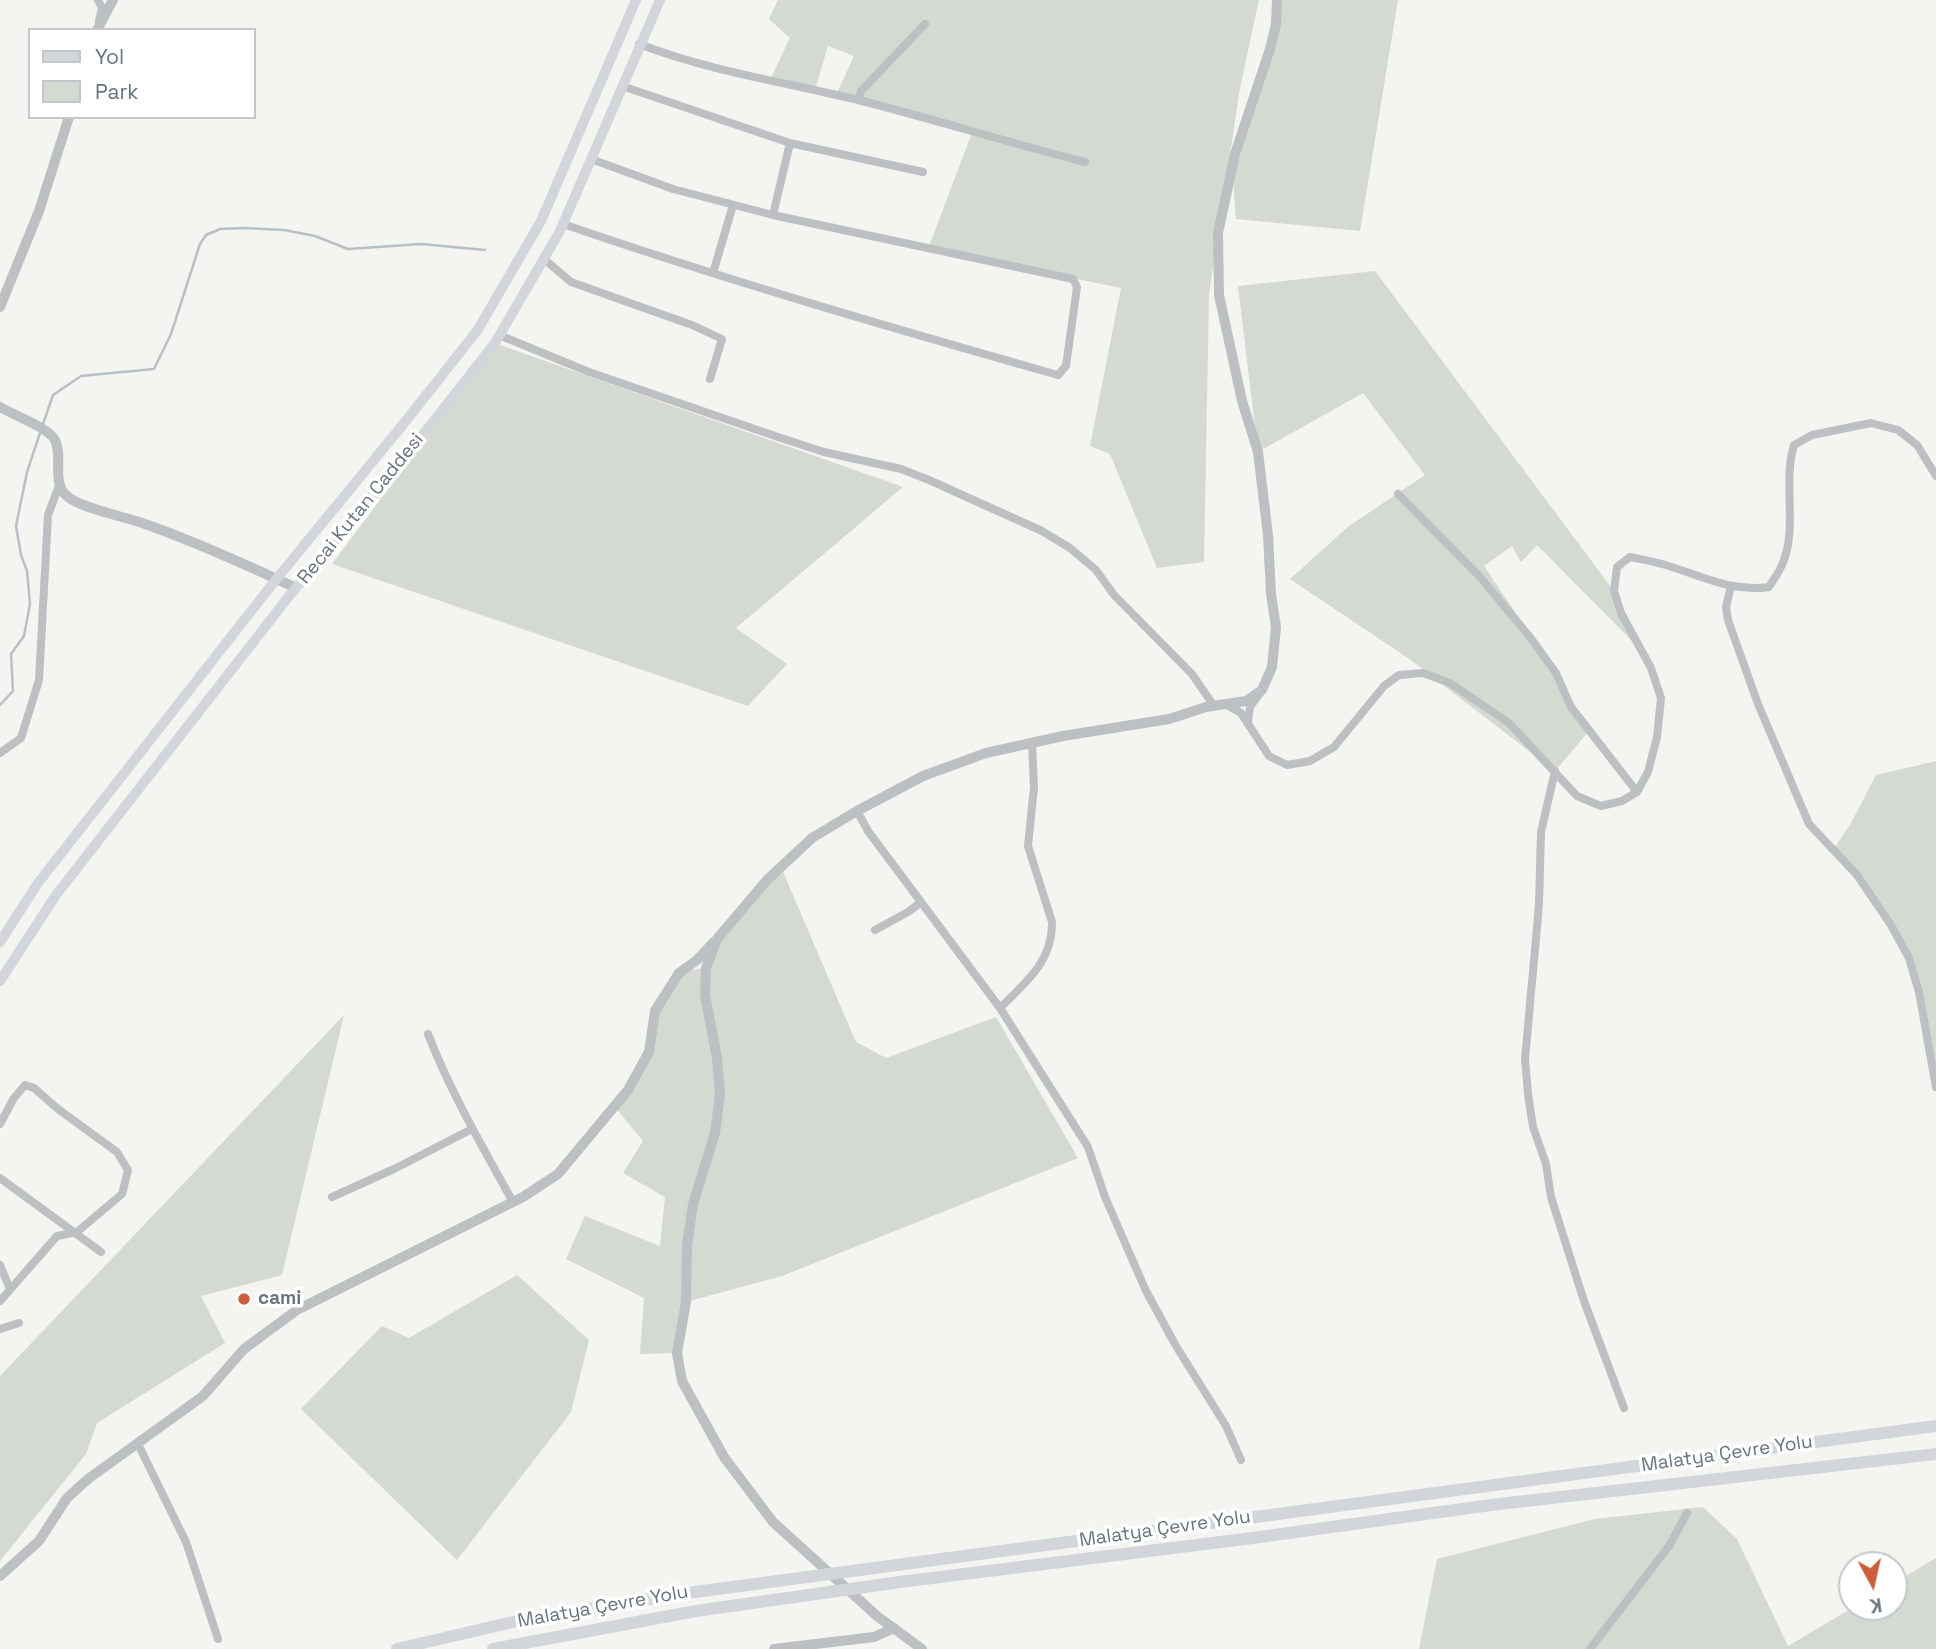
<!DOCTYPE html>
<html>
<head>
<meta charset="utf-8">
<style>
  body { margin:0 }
  #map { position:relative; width:1936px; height:1649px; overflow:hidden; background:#f4f4f1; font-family:"Space Grotesk",sans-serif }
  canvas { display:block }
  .legend { position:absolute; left:28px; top:28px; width:228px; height:91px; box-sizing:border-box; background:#fff; border:2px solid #c2c7cb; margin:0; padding:9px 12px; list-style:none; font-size:21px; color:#67747e }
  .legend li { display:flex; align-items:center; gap:14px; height:35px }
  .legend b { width:35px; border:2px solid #c2c7cb }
  .north { position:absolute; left:1838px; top:1551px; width:70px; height:70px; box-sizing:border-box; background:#fff; border:2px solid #c2c7cb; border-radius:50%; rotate:172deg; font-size:19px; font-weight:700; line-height:28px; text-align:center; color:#67747e }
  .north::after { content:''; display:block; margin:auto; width:24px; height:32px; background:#cb5f3b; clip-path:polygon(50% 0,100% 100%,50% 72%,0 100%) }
</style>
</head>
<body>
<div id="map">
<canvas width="1936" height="1649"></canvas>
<ul class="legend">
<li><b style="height:9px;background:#d2d5d9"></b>Yol</li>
<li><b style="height:19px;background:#d4d9d1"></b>Park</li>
</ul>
<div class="north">K</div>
</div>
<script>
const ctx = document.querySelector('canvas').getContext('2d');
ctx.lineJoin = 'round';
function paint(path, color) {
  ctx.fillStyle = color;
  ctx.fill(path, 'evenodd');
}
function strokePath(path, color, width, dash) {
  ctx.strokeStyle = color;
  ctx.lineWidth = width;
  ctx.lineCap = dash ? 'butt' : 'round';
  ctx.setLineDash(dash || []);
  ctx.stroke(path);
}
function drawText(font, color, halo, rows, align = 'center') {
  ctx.font = font + ' "Space Grotesk",sans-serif';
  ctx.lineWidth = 7;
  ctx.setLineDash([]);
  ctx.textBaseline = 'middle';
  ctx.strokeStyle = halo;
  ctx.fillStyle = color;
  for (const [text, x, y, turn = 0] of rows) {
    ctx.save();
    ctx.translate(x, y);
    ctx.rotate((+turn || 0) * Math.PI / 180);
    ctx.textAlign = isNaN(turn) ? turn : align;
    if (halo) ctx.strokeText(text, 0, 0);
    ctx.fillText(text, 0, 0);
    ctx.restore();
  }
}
paint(new Path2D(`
  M778,0H1259L1240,88L1209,294L1204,562L1157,568L1110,454L1090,446L1121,288L928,249L972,133L836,95L854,56L828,46L815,90L770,80L790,38L769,19Z
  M1275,0H1398L1360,231L1236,219L1232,167L1273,37Z
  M1375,271L1614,591L1643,652L1537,545L1521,562L1512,546L1484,566L1556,673L1589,731L1555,771L1408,658L1290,579L1349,526L1425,475L1363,393L1258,452L1238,286Z
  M497,344L903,487L736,628L787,664L748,706L332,564Z
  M1936,761V1088L1909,958L1834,848L1850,825L1876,775Z
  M781,867L856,1042L886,1058L996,1017L1078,1158L782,1276L686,1302L677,1353L640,1354L644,1298L566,1259L585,1216L660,1246L665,1197L623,1173L643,1141L614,1106L648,1052L655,1011L679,973L706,967L717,939Z
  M344,1015L282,1275L201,1296L225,1343L97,1423L86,1454L0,1561V1376Z
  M517,1275L589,1340L571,1412L457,1560L301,1409L382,1326L409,1338Z
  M1703,1507L1737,1539L1788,1646L1854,1607H1894V1583L1936,1558V1649H1419L1437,1559L1595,1519Z`), '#d4d9d1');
strokePath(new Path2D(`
  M43,424L53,395L81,376L154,369L171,334L200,244L206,235L220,229L244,228L284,230L315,236L348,249L421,244L485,250
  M0,705L13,691L11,654L24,636L30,604L27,571L21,555L16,526L27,472L41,430`), '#b7c0c4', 2.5);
strokePath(new Path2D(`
  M98,0L102,8L99,21
  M639,44C709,71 785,82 858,100C934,119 1009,143 1085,162
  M622,86L790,143L773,215
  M858,100L861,91L925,24
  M790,143L923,172
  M563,224C726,280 892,328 1058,375L1066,366L1077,287L1073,279L773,215L673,189L591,159
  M544,259L571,282L692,325L722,339L710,379
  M713,273L733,205
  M499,335L589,372L778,437L824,452L901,469L929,480L1042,531L1070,548L1096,570L1114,595L1192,674L1214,706
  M1398,494L1480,577L1530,637L1556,673L1571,707L1637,792
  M1731,586L1726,607L1728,620L1758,704L1809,824L1857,875L1891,925L1909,958L1919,992L1936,1087
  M1225,704L1241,713L1269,756L1287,765L1310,761L1334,747L1384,686L1399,675L1423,673L1450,683L1509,723L1577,796L1601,806L1622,801L1637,792L1648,772L1657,737L1661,698L1651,668L1621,613L1614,591L1617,567L1630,557C1640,559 1652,561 1662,564C1698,574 1731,593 1769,587C1773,580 1778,574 1781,567C1799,531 1782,484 1794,445L1812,435L1871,423L1898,430L1917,445L1936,476
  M1248,722L1250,707L1261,692
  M1032,743L1034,787L1028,846L1052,922C1053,961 1026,982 1000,1008L1088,1147L1105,1197L1146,1291L1176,1346L1226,1426L1241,1460
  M0,753L21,738L39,680L48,515L60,483
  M1555,771L1541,832L1539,905L1525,1059L1528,1094L1533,1127L1546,1164L1551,1197L1584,1301L1624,1408
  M857,811L868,831L1000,1008
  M875,930L908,912L920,903
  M428,1034C450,1091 483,1148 513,1202
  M0,1124L14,1098L25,1085L34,1088L58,1109L117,1152L128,1170L122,1194L77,1232L57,1236L0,1301
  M0,1178L101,1252
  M332,1197L394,1169L472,1129
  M0,1265L9,1287
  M0,1329L19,1323
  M138,1444L186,1542L218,1639
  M1590,1649L1669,1546L1687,1513`), '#bcc0c2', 8);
strokePath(new Path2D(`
  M97,30L113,0
  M0,307L39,211L69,117
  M0,407C13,415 48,427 55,440C64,458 49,486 71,499C88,510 127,517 148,525C198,543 247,565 296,588
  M0,1576L39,1541L67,1498L88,1479L203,1396L244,1349L297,1310L523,1197L558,1174L628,1090L649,1052L655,1011L679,973L697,960L714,942
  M774,1649L874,1637L894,1628
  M922,1649L877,1616L773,1522L724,1457L682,1381L677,1353L686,1302L687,1246L693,1204L715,1133L720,1094L717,1058L705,995L706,968L717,939L767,880L812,838L857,811L923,776L986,753L1063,736L1169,719L1206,707L1246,701L1262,690L1272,667L1276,627L1271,594L1268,535L1258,452L1242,401L1219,295L1218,233L1235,154L1270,49L1276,24L1277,0`), '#bcc0c2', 10);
strokePath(new Path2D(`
  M0,942L38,883L274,582L401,427L477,331L541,221L636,0
  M0,981L56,895L290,595L418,441L495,343L560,231L660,0`), '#d2d5d9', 10);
strokePath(new Path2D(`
  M397,1649L517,1621L680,1594L1936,1426
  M493,1649L696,1611L900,1582L1245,1539L1491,1505L1936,1454`), '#d2d5d9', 12);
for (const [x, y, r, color] of [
  [244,1299,7,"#cb5f3b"]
]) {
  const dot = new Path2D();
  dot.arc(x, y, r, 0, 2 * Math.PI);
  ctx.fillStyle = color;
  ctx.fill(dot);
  strokePath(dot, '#fff', 2.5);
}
drawText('19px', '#67747e', '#fff', [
  ["Recai Kutan Caddesi",361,509,-51],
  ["Malatya Çevre Yolu",1727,1454,-8],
  ["Malatya Çevre Yolu",1165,1529,-8],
  ["Malatya Çevre Yolu",603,1607,-10]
]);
drawText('bold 19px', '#67747e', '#fff', [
  ["cami",258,1299]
], 'left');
</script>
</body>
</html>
